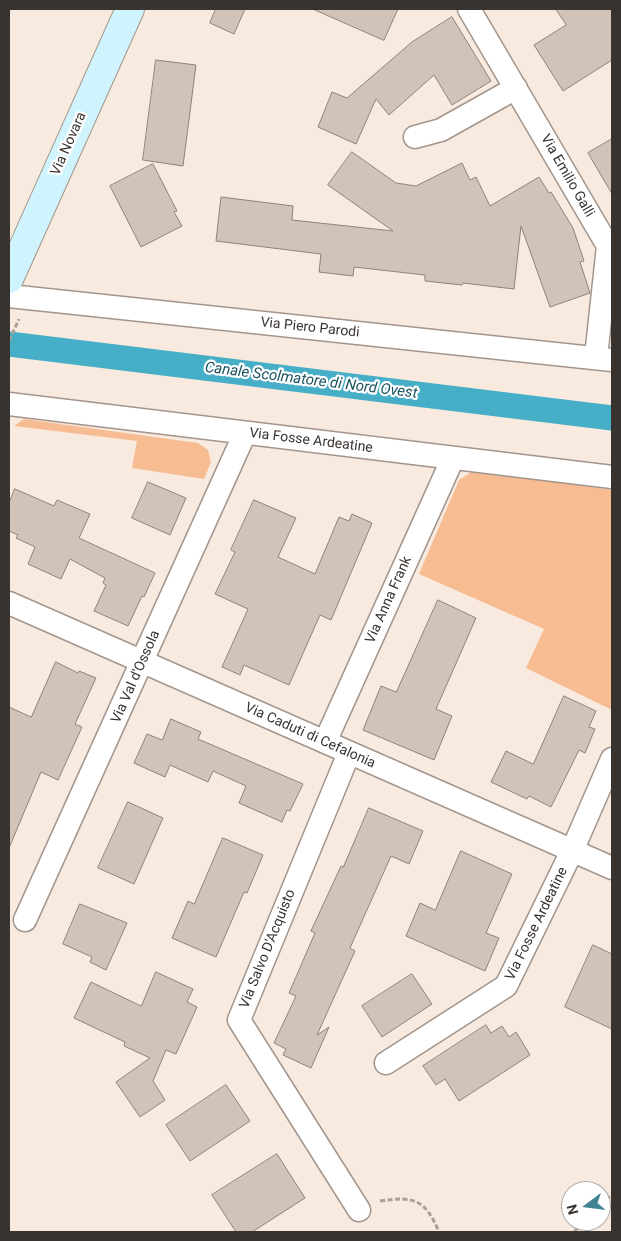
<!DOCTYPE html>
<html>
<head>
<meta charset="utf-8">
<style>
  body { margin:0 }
  #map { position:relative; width:621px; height:1241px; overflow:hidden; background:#f9eadf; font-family:Roboto,sans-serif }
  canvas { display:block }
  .frame { position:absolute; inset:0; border:10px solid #39332f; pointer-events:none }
  .north { position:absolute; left:561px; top:1181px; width:50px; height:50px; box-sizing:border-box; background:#fff; border:1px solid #b0adac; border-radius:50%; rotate:255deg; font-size:14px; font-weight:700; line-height:20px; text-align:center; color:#39332f }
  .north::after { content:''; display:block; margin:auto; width:18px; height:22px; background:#418494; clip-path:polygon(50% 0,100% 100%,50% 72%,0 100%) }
</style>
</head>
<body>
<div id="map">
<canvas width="621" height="1241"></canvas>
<div class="frame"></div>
<div class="north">N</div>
</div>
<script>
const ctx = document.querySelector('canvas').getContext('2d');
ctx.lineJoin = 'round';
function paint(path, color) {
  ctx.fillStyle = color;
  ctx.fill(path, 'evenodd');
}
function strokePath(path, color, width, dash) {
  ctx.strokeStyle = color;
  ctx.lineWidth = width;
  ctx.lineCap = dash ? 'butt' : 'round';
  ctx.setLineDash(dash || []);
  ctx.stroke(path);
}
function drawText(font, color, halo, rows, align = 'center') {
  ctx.font = font + ' Roboto,sans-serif';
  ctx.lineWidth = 4.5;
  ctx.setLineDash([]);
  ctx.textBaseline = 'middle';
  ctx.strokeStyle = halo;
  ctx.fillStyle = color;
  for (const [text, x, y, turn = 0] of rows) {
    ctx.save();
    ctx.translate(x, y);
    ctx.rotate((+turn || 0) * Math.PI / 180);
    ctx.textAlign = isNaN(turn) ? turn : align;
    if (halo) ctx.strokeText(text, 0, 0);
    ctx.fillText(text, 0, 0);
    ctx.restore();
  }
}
paint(new Path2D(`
  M24,419L198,443L208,450L211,462L204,479L132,468L137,441L14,426Z
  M473,471L486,472L612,490V710L526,668L544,629L419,574L459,480Z`), '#f7bc92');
strokePath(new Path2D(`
  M9,344L612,418`), '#46aec7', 25);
const building = new Path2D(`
  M216,9H245L234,34L210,23Z
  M313,9H398L384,40Z
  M556,9H612V60L563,91L534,45L566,25Z
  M452,17L491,81L452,105L434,75L389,115L376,99L356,144L318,127L332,92L347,98L412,42Z
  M156,60L196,65L183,166L143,160Z
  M612,139V194L588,153Z
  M352,152L396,183L416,186L462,163L470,180L476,177L490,206L539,177L549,193L551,192L573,228L584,261L580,262L590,293L550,307L521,226L514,289L463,283L462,285L425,281V275L354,267L353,276L319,272L321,254L216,241L221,197L293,206L292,220L393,231L328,185Z
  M153,164L177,211L174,212L182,226L141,247L110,186Z
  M148,482L186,498L170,535L132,518Z
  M15,489L54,506L57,500L90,514L79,538L155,573L144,597L142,596L128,626L94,611L106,585L103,583L105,578L70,559L61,579L28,564L35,547L16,538L18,535L9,531V503Z
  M254,500L296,518L278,557L315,574L339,517L349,521L352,514L372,523L331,620L320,615L289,685L244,665L240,675L222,667L248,609L215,594L235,552L231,550Z
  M438,600L476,618L436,709L452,716L434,760L363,730L381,686L396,692Z
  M56,662L78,673L79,671L96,678L75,724L82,727L58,780L41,772L9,848V707L31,717Z
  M564,696L596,711L589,727L595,729L585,753L579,750L551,807L529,796L527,799L491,782L506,751L533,764Z
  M171,719L201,732L198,739L303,784L290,811L287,810L282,822L239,803L246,786L213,771L208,782L170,765L165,777L134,763L147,734L162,740Z
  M128,802L163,818L134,884L98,868Z
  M369,808L423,831L409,864L391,856L350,948L355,951L317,1035L329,1027L311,1068L283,1055L286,1049L274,1043L296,996L289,993L315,933L311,931L341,866L343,867Z
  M223,838L263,855L247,893L244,892L216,957L172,938L188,901L194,904Z
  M461,851L512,874L486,933L499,938L485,971L406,936L420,903L435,910Z
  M80,904L127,923L106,970L90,962L92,957L63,944Z
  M593,945L612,954V1029L565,1007Z
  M156,972L193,989L187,1002L197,1007L176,1054L166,1050L153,1081L165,1100L140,1117L116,1082L150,1058L124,1046L125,1042L74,1018L91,982L141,1006Z
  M412,974L432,1004L382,1037L362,1006Z
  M486,1025L491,1033L502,1026L509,1037L516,1032L530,1055L459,1101L445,1079L436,1085L423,1066Z
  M226,1085L250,1121L190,1161L166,1125Z
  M277,1154L305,1198L252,1232H236L212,1195Z`);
paint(building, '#d2c3b9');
strokePath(building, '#908279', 1);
const street = new Path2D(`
  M469,9L608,246L596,357
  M415,137L441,130L516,88
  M9,296L612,360
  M9,404L612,477
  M9,603L612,868
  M325,742L453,458
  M349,753L239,1020L359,1210
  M25,920L245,433
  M386,1063L506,986L572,851L612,759`);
const secondary = new Path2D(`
  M9,279L130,9`);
strokePath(street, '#a3958b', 25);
strokePath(secondary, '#a3958b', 30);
strokePath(new Path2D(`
  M9,341L19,319
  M380,1201C414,1196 425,1199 439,1232
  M601,1205L612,1194
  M574,1232L585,1221`), '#aa9f97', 3, [5, 2.5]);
strokePath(street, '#fff', 22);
strokePath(secondary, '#cff4fd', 28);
drawText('14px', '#39332f', '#fff', [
  ["Via Novara",69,144,-66],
  ["Via Emilio Galli",567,176,60],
  ["Via Piero Parodi",310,328,6],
  ["Via Fosse Ardeatine",311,441,7],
  ["Via Anna Frank",389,600,-66],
  ["Via Val d'Ossola",136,677,-66],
  ["Via Caduti di Cefalonia",310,736,24],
  ["Via Fosse Ardeatine",537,924,-64],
  ["Via Salvo D'Acquisto",268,949,-68]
]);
drawText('italic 15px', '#185360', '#fff', [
  ["Canale Scolmatore di Nord Ovest",311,381,7]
]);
</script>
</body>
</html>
